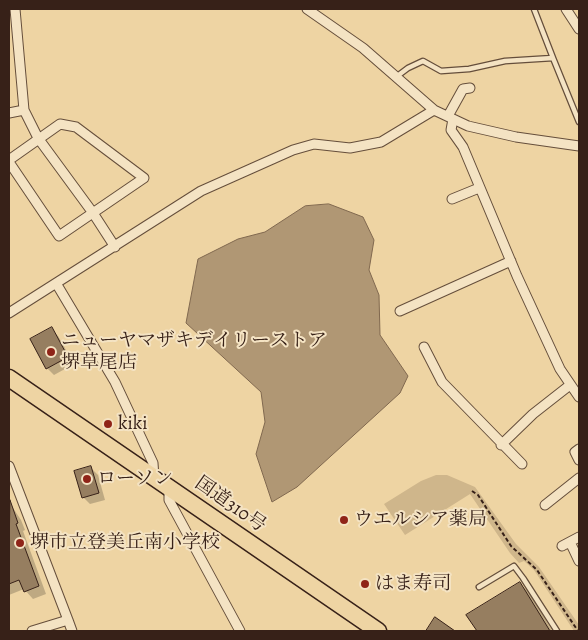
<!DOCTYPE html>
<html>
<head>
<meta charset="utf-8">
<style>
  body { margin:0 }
  #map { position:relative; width:588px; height:640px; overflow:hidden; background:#eed4a3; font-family:Alegreya,serif }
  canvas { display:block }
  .frame { position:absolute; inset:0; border:10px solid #372118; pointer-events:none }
</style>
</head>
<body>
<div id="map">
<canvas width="588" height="640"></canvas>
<div class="frame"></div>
</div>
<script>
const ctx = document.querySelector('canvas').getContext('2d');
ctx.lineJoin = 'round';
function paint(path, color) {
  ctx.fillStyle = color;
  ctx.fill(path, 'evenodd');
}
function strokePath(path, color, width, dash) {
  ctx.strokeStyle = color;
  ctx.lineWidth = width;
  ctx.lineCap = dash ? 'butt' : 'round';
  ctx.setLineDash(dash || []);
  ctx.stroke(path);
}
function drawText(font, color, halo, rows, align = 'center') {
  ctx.font = font + ' Alegreya,"Noto Serif JP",serif';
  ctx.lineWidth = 4;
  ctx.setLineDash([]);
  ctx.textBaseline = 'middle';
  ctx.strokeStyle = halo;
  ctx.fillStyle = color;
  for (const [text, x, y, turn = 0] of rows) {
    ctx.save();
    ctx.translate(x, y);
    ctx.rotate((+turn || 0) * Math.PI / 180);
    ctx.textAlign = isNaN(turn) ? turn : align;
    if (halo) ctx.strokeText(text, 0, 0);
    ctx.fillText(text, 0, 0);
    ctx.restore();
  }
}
paint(new Path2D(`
  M436,475H447L475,487L516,544L539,567L579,625V631H574L534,570L524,561L519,563L510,553L470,494L405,535L384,504L421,481Z`), '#cfb68b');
const water = new Path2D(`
  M329,204L363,217L374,240L369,270L379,295L380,335L408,376L400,393L297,487L272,502L256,454L265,422L261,392L186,323L198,259L238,239L265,232L305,206Z`);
paint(water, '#b09774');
strokePath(water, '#80684f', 1);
paint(new Path2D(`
  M51,329L58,336L74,364L54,375L47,368Z
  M91,468L98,475L105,500L90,504L83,497Z
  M9,502L21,520L25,530L23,531L46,594L33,599L24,589L9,595Z
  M520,584L530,593L552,631H479L468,616Z`), '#0003');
const building = new Path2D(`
  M52,327L68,357L46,369L30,339Z
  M91,466L99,493L82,498L74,471Z
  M10,500L18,523L16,524L39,586L24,592L19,580L9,584Z
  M520,582L550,631H477L466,615Z
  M435,617L455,631H426Z`);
paint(building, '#967e60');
strokePath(building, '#372118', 1);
const lane = new Path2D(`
  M534,9L553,58
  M396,77L408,68L423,61L441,71L469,69L505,61L553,58L579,122
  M479,587L514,566L523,578L557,631`);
const street = new Path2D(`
  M15,9L24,110L38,138L93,213L115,247
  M307,9L363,48L434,110L468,126L516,137L579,146
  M566,9L579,29
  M9,113L24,110
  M448,116L463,89L470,88
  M453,119L451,130L463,147L517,276L560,369L579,397
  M9,160L60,124L76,127L144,178L59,236L9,162
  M452,199L479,188
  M56,283L115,382L153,463L154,477
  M400,311L511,261
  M9,313L201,191L293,150L314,144L350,148L381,142L434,110
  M424,347L442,382L522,464
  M501,445L533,414L570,385
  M579,449L575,452L579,460
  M9,466L68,620L32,631
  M169,487V500L240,631
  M545,505L579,478
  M570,542L579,561
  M562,546L579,537
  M68,620L72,631`);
const highway = new Path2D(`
  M9,378L378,631`);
strokePath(lane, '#654e3b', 7);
strokePath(street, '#654e3b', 11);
strokePath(highway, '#372118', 19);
strokePath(new Path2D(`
  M472,491L478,495L511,546L537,570L578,631`), '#372118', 2, [4, 2.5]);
strokePath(lane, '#f4e3c3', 4.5);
strokePath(street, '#f4e3c3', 9);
strokePath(highway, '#eed4a3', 16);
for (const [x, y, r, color] of [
  [51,352,5,"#8f2418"],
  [108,424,5,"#8f2418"],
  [87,479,5,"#8f2418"],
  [344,520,5,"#8f2418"],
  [20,543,5,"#8f2418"],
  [365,584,5,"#8f2418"]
]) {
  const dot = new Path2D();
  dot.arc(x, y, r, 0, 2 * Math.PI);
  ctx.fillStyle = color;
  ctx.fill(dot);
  strokePath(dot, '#f4e3c3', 2);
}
drawText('19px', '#372118', '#f4e3c3', [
  ["ニューヤマザキデイリーストア",61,341],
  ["堺草尾店",61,363],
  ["kiki",118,424],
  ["ローソン",97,479],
  ["ウエルシア薬局",354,520],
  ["堺市立登美丘南小学校",30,543],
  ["はま寿司",375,584]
], 'left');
drawText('19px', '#372118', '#f4e3c3', [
  ["国道310号",230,505,35]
]);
</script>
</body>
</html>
